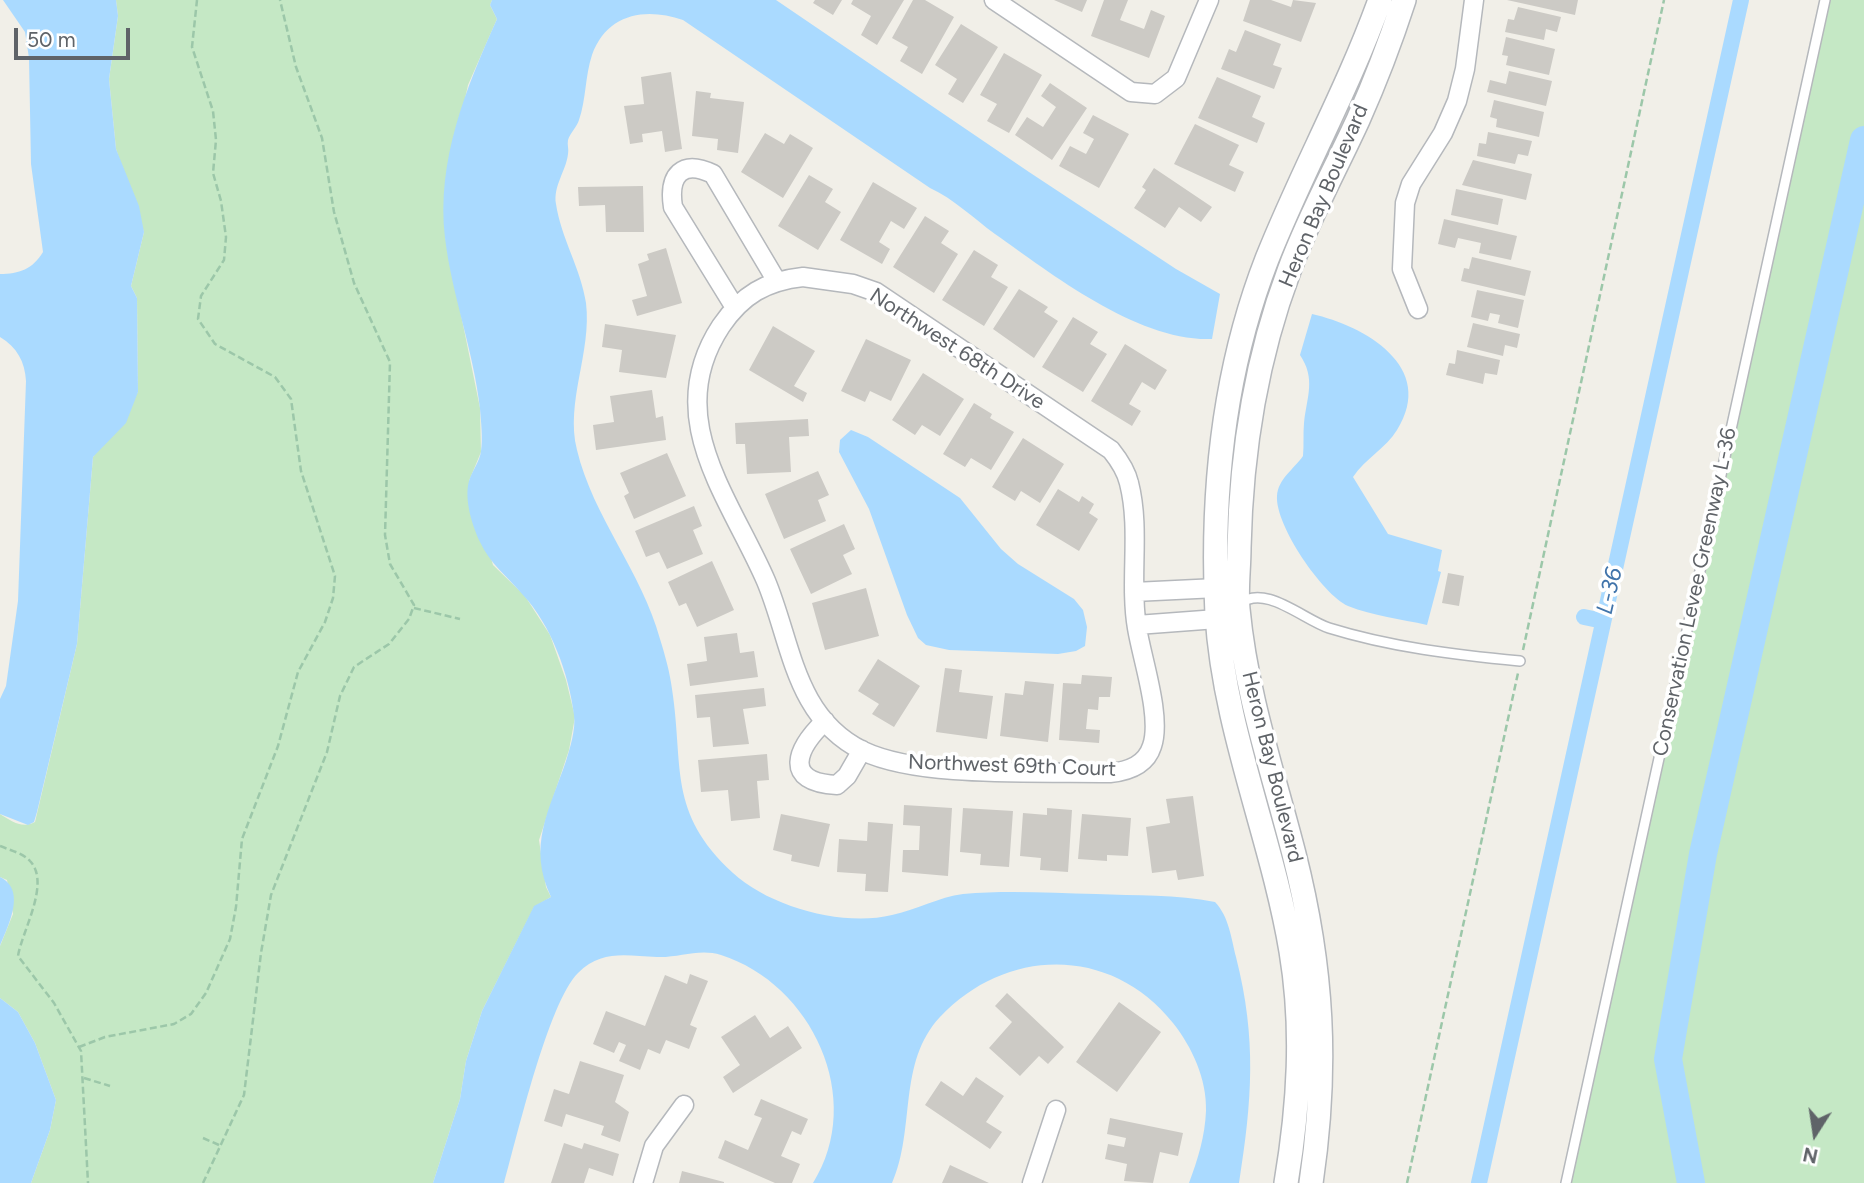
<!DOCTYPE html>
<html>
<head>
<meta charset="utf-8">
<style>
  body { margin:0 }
  #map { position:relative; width:1864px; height:1183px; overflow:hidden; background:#f1efe8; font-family:Figtree,sans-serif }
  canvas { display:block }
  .north { position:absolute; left:1780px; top:1099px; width:70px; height:70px; -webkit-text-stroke:5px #fff; paint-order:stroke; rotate:192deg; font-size:19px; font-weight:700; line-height:28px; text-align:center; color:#5f6368 }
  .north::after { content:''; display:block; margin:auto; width:24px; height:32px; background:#5f6368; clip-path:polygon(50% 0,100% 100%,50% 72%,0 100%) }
  .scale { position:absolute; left:14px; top:28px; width:116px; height:32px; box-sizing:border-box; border:4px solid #5f6368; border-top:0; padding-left:9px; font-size:21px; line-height:24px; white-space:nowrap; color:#5f6368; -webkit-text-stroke:5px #fff; paint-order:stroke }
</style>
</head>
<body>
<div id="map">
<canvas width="1864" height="1183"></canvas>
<div class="north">N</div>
<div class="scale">50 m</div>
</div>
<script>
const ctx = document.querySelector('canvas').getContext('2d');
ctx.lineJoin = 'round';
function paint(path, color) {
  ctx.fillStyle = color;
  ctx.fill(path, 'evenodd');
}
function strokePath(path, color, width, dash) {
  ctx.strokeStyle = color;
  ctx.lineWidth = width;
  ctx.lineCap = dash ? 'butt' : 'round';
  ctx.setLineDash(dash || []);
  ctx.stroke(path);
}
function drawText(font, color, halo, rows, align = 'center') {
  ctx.font = font + ' Figtree,sans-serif';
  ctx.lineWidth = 7;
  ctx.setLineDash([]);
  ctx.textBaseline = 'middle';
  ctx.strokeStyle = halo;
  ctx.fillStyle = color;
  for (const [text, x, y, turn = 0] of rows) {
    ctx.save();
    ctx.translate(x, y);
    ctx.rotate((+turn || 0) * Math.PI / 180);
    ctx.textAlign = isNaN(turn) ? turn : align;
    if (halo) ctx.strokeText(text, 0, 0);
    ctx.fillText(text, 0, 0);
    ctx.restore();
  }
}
paint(new Path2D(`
  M116,0H492L490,5L497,19L468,85L446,187L445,236L480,408L481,452L469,481L493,565L525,596L550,635L566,680L575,717L569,750L539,840L546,887L551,897L534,907L482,1011L466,1061L460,1099L433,1183H31L50,1130L56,1100L35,1043L18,1012L0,998V946L13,914L7,880L0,877V814C11,821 22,829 35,822L77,644L93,457L138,392L137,298L131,286L144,232L116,149L109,79L118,16Z
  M1825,0H1864V1183H1566Z`), '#c5e8c5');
paint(new Path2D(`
  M3,0H116L118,16L109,79L116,149L139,206L144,232L131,286L137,298L138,392L126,423L93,457L77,644L37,812L34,822L28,825L0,814V699L6,686L18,601L26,381C25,362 17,347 0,337V274C19,274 33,269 43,252L31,164L29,58L25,32Z
  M492,0H776L1029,172L1176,269L1220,294L1212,339C1139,342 1053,275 995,234C973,218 954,199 930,188L683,20C646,7 607,13 592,55C585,76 586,100 579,120C577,127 570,133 568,140C567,145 569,149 568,154C566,171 553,186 556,204C561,238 581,269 586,303C592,352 565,402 577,450C593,517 642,572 660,639C665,655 670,673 672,689C684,767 667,812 733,873C770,907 843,927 892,915C916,910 939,897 963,894C1007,890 1052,893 1096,894C1135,896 1177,894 1215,902C1229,917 1231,937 1236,957C1257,1039 1252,1101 1239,1183H1189C1198,1159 1205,1136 1206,1111C1207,1079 1192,1047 1173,1023C1112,946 1007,946 940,1017C897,1063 916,1129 892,1183H813C866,1099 812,984 721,955C699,948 679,958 657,957C627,956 602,949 578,973C548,1003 517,1137 504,1183H433L460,1099L466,1061L482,1011L534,906L551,897C527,846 549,811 566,761C570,748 576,729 574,715C569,674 551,625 523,595C508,577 490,564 480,542C472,525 464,499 469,481C472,471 480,461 481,451C483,439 481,422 480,409C474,352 452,296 445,238C436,161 466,88 497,19L490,5Z
  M1312,314C1365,326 1437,367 1397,430C1386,448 1365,459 1353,477L1388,534L1442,550L1438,571L1441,572L1427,625C1401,619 1373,616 1348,606C1322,594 1275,525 1277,496C1278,479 1294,469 1303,456C1304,445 1303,434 1304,423C1307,396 1316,379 1300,355Z
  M851,430L868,437L960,498L1001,549L1018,564L1074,599L1083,610L1087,627L1085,646L1076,651L1058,654L949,650L926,645L918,638L907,615L869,509L839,452L840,440Z
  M0,877C27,890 8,926 0,946Z
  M0,998L18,1012L35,1043L56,1100L50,1130L31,1183H0Z`), '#aadaff');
strokePath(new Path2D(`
  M1584,617L1603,621
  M1479,1183L1741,0`), '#aadaff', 16);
strokePath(new Path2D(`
  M1691,1183L1668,1059L1703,854L1864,140`), '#aadaff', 28);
paint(new Path2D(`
  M815,0H842L833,15L813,3Z
  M853,0H904L877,45L861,35L871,16L851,4Z
  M913,0H925L954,17L922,74L900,61L908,47L892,38Z
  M1054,0H1087L1082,12Z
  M1104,0H1128L1120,20L1144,29L1151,10L1165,16L1149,58L1091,36Z
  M1250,0H1271L1291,7L1293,0L1316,3L1301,42L1243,21Z
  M1507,0H1578L1575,15Z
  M1518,7L1561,17L1557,32L1546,29L1544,40L1505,32L1508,19L1514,20Z
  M961,24L998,47L963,103L948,94L957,79L935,65Z
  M1245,30L1281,44L1273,65L1282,68L1274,89L1221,69L1229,49L1236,52Z
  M1506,37L1555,49L1549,75L1506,65L1508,56L1502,55Z
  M1004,53L1042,75L1009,133L987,121L997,104L980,95Z
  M1509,71L1552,81L1546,106L1487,92L1490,80L1506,84Z
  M671,72L682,149L665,152L662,131L642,134L643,142L630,144L624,106L644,104L641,77Z
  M1217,77L1261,96L1252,117L1265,123L1257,143L1198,118Z
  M1050,83L1087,108L1052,160L1015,135L1027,117L1043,127L1056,107L1041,96Z
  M696,91L711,93L710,98L744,102L738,153L717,150L718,139L692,136Z
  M1494,100L1544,112L1539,137L1496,127L1497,119L1490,117Z
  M1093,115L1129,134L1099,188L1059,166L1070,146L1086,154L1094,139L1083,133Z
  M1195,124L1239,145L1229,165L1244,172L1235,192L1174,164Z
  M1488,132L1532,141L1528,156L1518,154L1515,164L1477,156L1479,143L1486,144Z
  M765,133L784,144L790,134L813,148L783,198L741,172Z
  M1473,160L1532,174L1526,200L1462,185Z
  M1154,168L1212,207L1201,222L1179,207L1165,228L1134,208L1146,190L1142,187Z
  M809,175L833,189L825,202L841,212L818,250L778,226Z
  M873,182L917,208L904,229L891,221L879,242L890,249L882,264L840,240Z
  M643,186L644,232H606L605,205L579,206L578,187Z
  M1456,189L1503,199L1498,225L1451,215Z
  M925,216L949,231L941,243L958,254L934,293L893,267Z
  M1444,219L1517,236L1511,260L1479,253L1481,243L1458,238L1455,248L1438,244Z
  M666,248L682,303L637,316L632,300L647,296L638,264L649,260L647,254Z
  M974,250L998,265L991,277L1008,287L984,326L942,300Z
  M1472,257L1531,271L1525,296L1461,281L1464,268L1469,269Z
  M1019,289L1048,307L1044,312L1058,321L1034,358L993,329Z
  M1477,290L1524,300L1518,328L1498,323L1500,315L1490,313L1488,321L1471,317Z
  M1073,317L1098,332L1090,344L1107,354L1083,392L1042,367Z
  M1473,323L1520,334L1517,348L1505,345L1503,356L1467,347Z
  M605,324L676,335L666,378L619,372L622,350L602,347Z
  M773,326L815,351L794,386L807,393L803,402L749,370Z
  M866,339L911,360L891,401L870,391L865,402L841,391Z
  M1125,344L1167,370L1155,390L1142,382L1129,404L1141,411L1132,426L1091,401Z
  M1457,350L1500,360L1497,375L1485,373L1483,384L1446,375L1449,363L1455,364Z
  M923,373L964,399L940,436L922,425L915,435L892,420Z
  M652,390L656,418L663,416L666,440L596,450L593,425L614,422L610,396Z
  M974,403L992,414L990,418L1014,432L991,470L971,458L965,467L943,454Z
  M808,419L809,436L789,437L791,472L747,474L745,444H736L735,423Z
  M1023,438L1064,464L1040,503L1021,491L1015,501L992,487Z
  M667,453L686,496L634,519L624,496L629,493L620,473Z
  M818,471L829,495L818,500L826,521L784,539L765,494Z
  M1058,489L1079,502L1082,496L1094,504L1089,513L1098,519L1079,551L1036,525Z
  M694,506L702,526L693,530L703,554L667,569L659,552L646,557L635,531Z
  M844,524L855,549L843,555L852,574L811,594L790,549Z
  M712,561L734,610L697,627L686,603L679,606L668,582Z
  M1448,573L1464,576L1459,606L1442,603Z
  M866,588L879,636L825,650L812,603Z
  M737,633L740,653L754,651L758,677L690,686L687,664L707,661L704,637Z
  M878,659L920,686L894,727L872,714L879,704L858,691Z
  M945,668L962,670L959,692L993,696L987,739L936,732Z
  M1082,675L1112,677L1110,697H1099L1098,710L1088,709L1086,729L1100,730L1099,743L1059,740L1063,683L1081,684Z
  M1025,681L1054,684L1048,742L1000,736L1005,693L1023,695Z
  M764,688L766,706L743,709L749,744L713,747L710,717L697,718L695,695Z
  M767,754L769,780L757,781L760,818L731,821L728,790L701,792L698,760Z
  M1193,796L1204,876L1178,880L1176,870L1152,873L1146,827L1170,823L1166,799Z
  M904,805L952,808L948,876L902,872L903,850H919L920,826L903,825Z
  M963,808L1013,811L1009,867L980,865L981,854L960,852Z
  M1047,808L1072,810L1068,872L1040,870L1041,858L1020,856L1023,813L1047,815Z
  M781,814L830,824L819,867L791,861L792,855L773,850Z
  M1082,814L1131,818L1128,856L1107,855V861L1078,859Z
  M868,822L893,824L888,892L865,891L866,874L837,872L839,839L867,841Z
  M690,974L708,981L690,1025L697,1028L689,1049L666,1040L660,1054L648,1049L640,1070L619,1061L626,1045L619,1042L614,1053L593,1044L606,1011L645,1026L665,975L687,984Z
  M1007,993L1064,1047L1048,1064L1039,1056L1020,1076L989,1048L1012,1022L995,1006Z
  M1119,1002L1161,1032L1117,1092L1076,1062Z
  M755,1015L770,1038L788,1026L802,1048L733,1093L723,1077L740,1065L721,1037Z
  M580,1061L624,1075L615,1102L629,1112L620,1142L601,1135L604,1126L566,1114L562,1127L544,1121L554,1089L569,1094Z
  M976,1077L1004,1096L986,1122L1002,1132L990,1149L925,1105L941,1081L963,1096Z
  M761,1099L808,1119L801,1135L792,1131L781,1156L800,1164L792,1183H775L718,1158L725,1140L748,1150L762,1118L754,1115Z
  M1110,1118L1183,1133L1178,1156L1160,1152L1153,1183L1124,1181L1127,1164L1105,1159L1108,1144L1124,1147L1126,1138L1107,1134Z
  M564,1143L582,1149L584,1143L619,1154L613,1176L589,1168L584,1183H551Z
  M950,1165L989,1183H942Z
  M682,1171L724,1182V1183H679Z`), '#cccac5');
const service = new Path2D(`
  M1240,604C1264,583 1304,620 1329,628C1390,647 1456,655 1520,661
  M1566,1183L1825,0`);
const minor = new Path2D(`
  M994,0L1131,92L1155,94L1176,78L1209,0
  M803,277L853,284L876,292L1111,450C1119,460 1126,470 1129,483C1141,530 1129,581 1137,628C1142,659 1162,717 1152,746C1146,765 1129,771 1110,773C1043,771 922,779 863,751C794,717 792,643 766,581C729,496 661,417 721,326C742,295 766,281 803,277Z
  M734,306L673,207C668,175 682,159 713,174L776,280
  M1418,309L1402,269L1405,203L1411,184L1443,133L1457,101L1465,69L1474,0
  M1134,592L1217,588L1225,596
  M1137,625L1217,619L1228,613
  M825,721C797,748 781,782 837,785L847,776L862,750
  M643,1183L654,1146L684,1105
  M1032,1183L1056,1110`);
const tertiary = new Path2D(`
  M1286,1183C1299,1105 1304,1029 1291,951C1272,838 1224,730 1217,615C1211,495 1223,372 1267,259C1302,171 1348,89 1380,0
  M1311,1183C1328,1068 1323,968 1294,854C1273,772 1246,694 1238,609C1236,589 1239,568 1239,548C1241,455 1256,359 1289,271C1308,219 1335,170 1358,120C1375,82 1391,40 1404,0`);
strokePath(service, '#b5b8bc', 12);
strokePath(minor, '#b5b8bc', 21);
strokePath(tertiary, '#b5b8bc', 26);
strokePath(new Path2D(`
  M414,608L460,619
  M1523,650L1664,0
  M0,846C9,850 23,853 30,861C51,883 22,931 18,956L54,1003L81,1051L88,1183
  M79,1047L105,1037L174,1024L191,1014L206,993L230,939L236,907L242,839L278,746L298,672L325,622L333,598L335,576L301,471L291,399L275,377L215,344L198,319L201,296L224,260L226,237L221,201L213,173L216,140L213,111L192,47L197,0
  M84,1078L110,1086
  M203,1138L219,1145
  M203,1183L244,1095L261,953L271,895L327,752L340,696L354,667L389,644L409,619L414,605L390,564L385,535L390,362L354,283L334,212L322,138L296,67L280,0
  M1407,1183L1518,673`), '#9cc7a9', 2.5, [7, 3.5]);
strokePath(service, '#fff', 9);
strokePath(minor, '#fff', 18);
strokePath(tertiary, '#fff', 23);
drawText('21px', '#5f6368', '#fff', [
  ["Heron Bay Boulevard",1324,196,-67],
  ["Northwest 68th Drive",957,349,33],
  ["Conservation Levee Greenway L-36",1695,592,-78],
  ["Northwest 69th Court",1012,766,2],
  ["Heron Bay Boulevard",1272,767,76]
]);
drawText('italic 23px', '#4174aa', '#fff', [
  ["L-36",1610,591,-77]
]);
</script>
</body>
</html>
